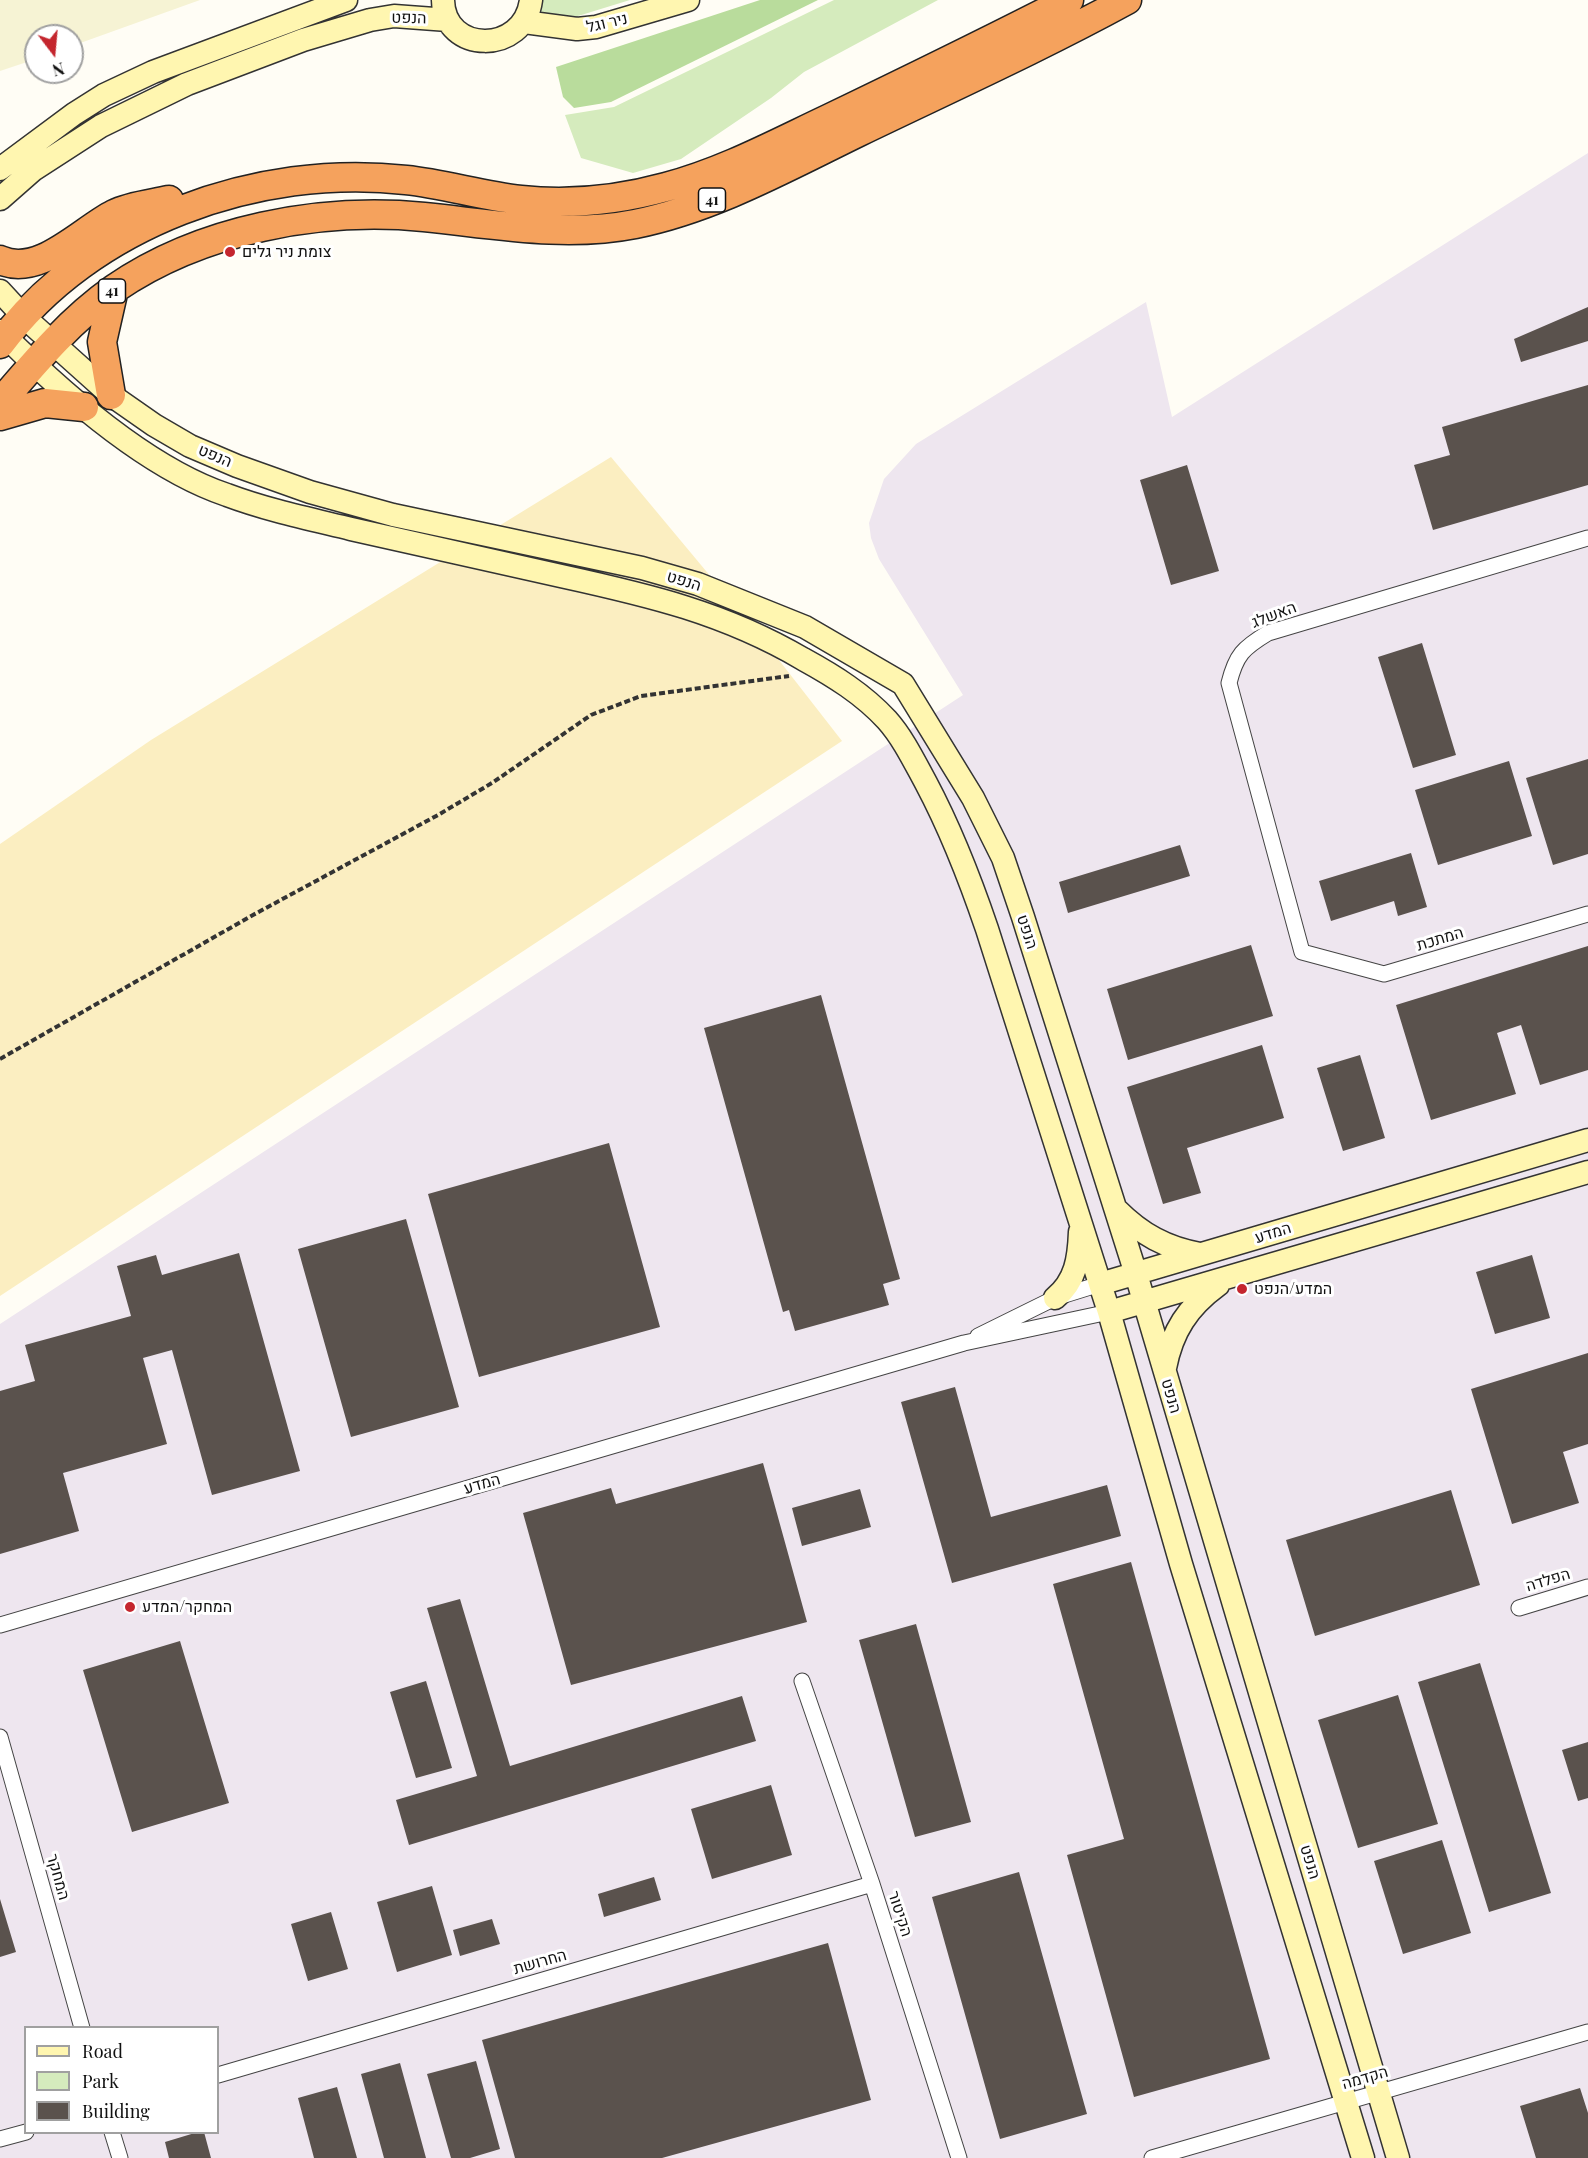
<!DOCTYPE html>
<html>
<head>
<meta charset="utf-8">
<style>
  body { margin:0 }
  #map { position:relative; width:1588px; height:2158px; overflow:hidden; background:#fffdf5; font-family:"Playfair Display",serif }
  canvas { display:block }
  .legend { position:absolute; left:24px; top:2026px; width:195px; height:108px; box-sizing:border-box; background:#fff; border:2px solid #a0a0a0; margin:0; padding:8px 10px; list-style:none; font-size:18px; color:#111 }
  .legend li { display:flex; align-items:center; gap:12px; height:30px }
  .legend b { width:30px; border:2px solid #a0a0a0 }
  .north { position:absolute; left:24px; top:24px; width:60px; height:60px; box-sizing:border-box; background:#fff; border:2px solid #a0a0a0; border-radius:50%; rotate:164deg; font-size:16px; font-weight:700; line-height:24px; text-align:center; color:#111 }
  .north::after { content:''; display:block; margin:auto; width:21px; height:27px; background:#c4262e; clip-path:polygon(50% 0,100% 100%,50% 72%,0 100%) }
</style>
</head>
<body>
<div id="map">
<canvas width="1588" height="2158"></canvas>
<ul class="legend">
<li><b style="height:8px;background:#fff6b0"></b>Road</li>
<li><b style="height:16px;background:#d5ebbd"></b>Park</li>
<li><b style="height:16px;background:#5a524d"></b>Building</li>
</ul>
<div class="north">N</div>
</div>
<script>
const ctx = document.querySelector('canvas').getContext('2d');
ctx.lineJoin = 'round';
function paint(path, color) {
  ctx.fillStyle = color;
  ctx.fill(path, 'evenodd');
}
function strokePath(path, color, width, dash) {
  ctx.strokeStyle = color;
  ctx.lineWidth = width;
  ctx.lineCap = dash ? 'butt' : 'round';
  ctx.setLineDash(dash || []);
  ctx.stroke(path);
}
function drawText(font, color, halo, rows, align = 'center') {
  ctx.font = font + ' "Playfair Display",Heebo,serif';
  ctx.lineWidth = 6;
  ctx.setLineDash([]);
  ctx.textBaseline = 'middle';
  ctx.strokeStyle = halo;
  ctx.fillStyle = color;
  for (const [text, x, y, turn = 0] of rows) {
    ctx.save();
    ctx.translate(x, y);
    ctx.rotate((+turn || 0) * Math.PI / 180);
    ctx.textAlign = isNaN(turn) ? turn : align;
    if (halo) ctx.strokeText(text, 0, 0);
    ctx.fillText(text, 0, 0);
    ctx.restore();
  }
}
paint(new Path2D(`
  M1588,153V2158H0V1324L963,695L879,559L871,538L869,523L884,479L916,444L1146,302L1172,417ZM26,2028H218V2132H26Z`), '#eee6ef');
paint(new Path2D(`
  M0,0H200L72,46V36H36V59L0,71Z`), '#f6f3d4');
paint(new Path2D(`
  M533,0H630L539,28Z
  M834,0H938L804,72L771,98L681,159L633,173L581,158L565,115L614,107Z`), '#d5ebbd');
paint(new Path2D(`
  M760,0H818L611,102L574,108L563,97L556,67Z`), '#b9dc9c');
paint(new Path2D(`
  M611,457L761,637L842,741L0,1296V844L151,740Z`), '#fbeec1');
paint(new Path2D(`
  M1588,307V341L1521,362L1514,339Z
  M1588,385V485L1433,530L1414,465L1450,455L1442,427Z
  M1187,465L1219,571L1171,585L1140,480Z
  M1422,643L1456,755L1413,768L1378,657Z
  M1588,759V854L1553,865L1526,778Z
  M1509,761L1532,836L1438,865L1415,790Z
  M1180,845L1190,876L1068,913L1059,882Z
  M1411,853L1427,907L1398,916L1394,901L1331,921L1319,881Z
  M1251,945L1273,1016L1128,1060L1107,989Z
  M1588,946V1070L1540,1085L1521,1025L1497,1033L1516,1094L1431,1120L1396,1005Z
  M821,995L900,1279L883,1284L889,1305L795,1331L789,1310L783,1312L704,1028Z
  M1262,1045L1284,1118L1187,1148L1201,1193L1163,1204L1127,1087Z
  M1360,1055L1385,1138L1343,1151L1317,1068Z
  M609,1143L660,1327L479,1377L428,1194Z
  M406,1219L459,1407L351,1437L298,1249Z
  M239,1253L300,1471L212,1495L172,1350L143,1358L167,1444L63,1473L79,1531L0,1554V1391L35,1381L25,1345L131,1316L117,1266L156,1255L162,1275Z
  M1532,1255L1550,1318L1495,1334L1476,1272Z
  M1588,1353V1444L1563,1452L1579,1503L1512,1524L1471,1389Z
  M955,1387L991,1517L1107,1485L1121,1536L952,1583L901,1402Z
  M763,1463L807,1622L571,1685L523,1513L611,1488L616,1504Z
  M860,1489L871,1527L802,1546L792,1508Z
  M1451,1490L1480,1585L1315,1636L1286,1540Z
  M1131,1562L1270,2059L1134,2097L1067,1855L1124,1839L1053,1584Z
  M460,1599L510,1766L742,1696L756,1741L409,1845L396,1800L477,1776L427,1608Z
  M916,1624L971,1822L915,1837L859,1640Z
  M180,1641L229,1803L132,1832L83,1670Z
  M1480,1663L1551,1893L1489,1912L1418,1682Z
  M426,1681L452,1768L416,1778L390,1692Z
  M1398,1695L1438,1824L1358,1848L1318,1720Z
  M1588,1742V1798L1578,1801L1562,1750Z
  M771,1785L792,1855L712,1879L691,1809Z
  M1442,1840L1471,1933L1403,1954L1374,1861Z
  M1019,1872L1087,2114L1000,2139L932,1897Z
  M654,1877L661,1900L604,1917L598,1894Z
  M432,1886L452,1955L397,1972L377,1902Z
  M0,1899L16,1952L0,1957Z
  M331,1912L348,1969L308,1981L291,1924Z
  M492,1919L500,1944L460,1956L453,1930Z
  M828,1943L871,2100L662,2158H515L482,2040Z
  M476,2061L500,2149L470,2158H451L427,2074Z
  M400,2063L426,2158H384L361,2074Z
  M337,2087L357,2158H314L298,2098Z
  M1580,2088L1588,2113V2158H1536L1520,2106Z
  M198,2132H204L211,2158H169L165,2142Z`), '#5a524d');
const street = new Path2D(`
  M1588,538L1268,633C1243,648 1236,655 1229,683L1302,952L1384,974L1588,914
  M978,1336L1055,1298L1100,1284
  M1519,1608L1588,1587
  M0,1625L964,1343L1109,1312
  M802,1681L872,1884L959,2158
  M0,1737L82,2028
  M218,2075L872,1884
  M112,2132L120,2158
  M0,2139L26,2132
  M1152,2158L1588,2032`);
const secondary = new Path2D(`
  M443,0C444,54 524,55 531,0
  M524,22L577,29L596,27L688,0
  M0,169L74,114L104,95L153,72L346,0
  M0,199L33,170L101,126L187,84L303,40L370,20L394,16L448,20
  M0,291L24,317L111,395L154,425L190,446L237,466L310,492L393,515L642,568L698,584L805,627L903,684L973,798L1003,858L1023,917L1136,1274L1398,2158
  M0,331C60,391 146,468 227,495C267,510 310,519 351,529C421,545 491,560 561,576C648,595 725,613 803,659C834,676 863,694 887,720C903,738 914,761 926,783C951,830 970,879 987,929L1109,1312L1181,1564L1363,2158
  M1117,1210C1141,1234 1166,1248 1200,1254
  M1100,1284L1588,1140
  M1055,1298C1076,1281 1079,1258 1080,1232
  M1109,1312L1588,1172
  M1165,1368C1172,1331 1188,1307 1218,1285`);
const highway = new Path2D(`
  M0,260C39,278 82,230 114,214C130,206 151,204 169,200
  M0,344C90,223 258,163 406,180C445,184 482,196 521,200C570,205 619,200 666,187C723,172 775,144 828,119C909,80 989,41 1069,0
  M111,395L102,342L114,289
  M0,403C35,362 70,320 114,289C201,229 320,207 424,217C493,224 565,238 635,224C714,208 787,167 859,132C948,89 1039,48 1127,0
  M0,416L45,403L84,407`);
strokePath(street, '#444', 17);
strokePath(secondary, '#333', 25);
strokePath(highway, '#222', 31);
strokePath(new Path2D(`
  M0,1059L253,915L438,815L492,783L591,715L641,696L789,676`), '#333', 4, [6, 3]);
strokePath(street, '#fff', 15);
strokePath(secondary, '#fff6b0', 22);
strokePath(highway, '#f5a25d', 28);
for (const [x, y, r, color] of [
  [230,252,6,"#c4262e"],
  [1242,1289,6,"#c4262e"],
  [130,1607,6,"#c4262e"]
]) {
  const dot = new Path2D();
  dot.arc(x, y, r, 0, 2 * Math.PI);
  ctx.fillStyle = color;
  ctx.fill(dot);
  strokePath(dot, '#fff', 2);
}
for (const [x, y, w] of [
  [712,200,27],
  [112,291,27]
]) {
  const box = new Path2D();
  box.roundRect(x - w / 2, y - 12, w, 24, 4.5);
  ctx.fillStyle = '#fff';
  ctx.fill(box);
  strokePath(box, '#111', 1.5);
}
drawText('bold 15px', '#111', null, [
  ["41",712,200],
  ["41",112,291]
]);
drawText('16px', '#111', '#fff', [
  ["הנפט",409,18,1],
  ["ניר וגל",607,23,-13],
  ["הנפט",215,456,23],
  ["הנפט",684,581,17],
  ["האשלג",1274,615,-21],
  ["הנפט",1027,932,72],
  ["המתכת",1440,939,-17],
  ["המדע",1273,1233,-17],
  ["הנפט",1171,1396,74],
  ["המדע",482,1484,-16],
  ["הפלדה",1548,1580,-17],
  ["הנפט",1310,1862,73],
  ["המחקר",58,1877,74],
  ["הקיטור",900,1914,72],
  ["החרושת",540,1962,-16],
  ["הקדמה",1365,2078,-16]
]);
drawText('16px', '#111', '#fff', [
  ["צומת ניר גלים",242,252],
  ["המדע/הנפט",1254,1289],
  ["המחקר/המדע",142,1607]
], 'left');
</script>
</body>
</html>
